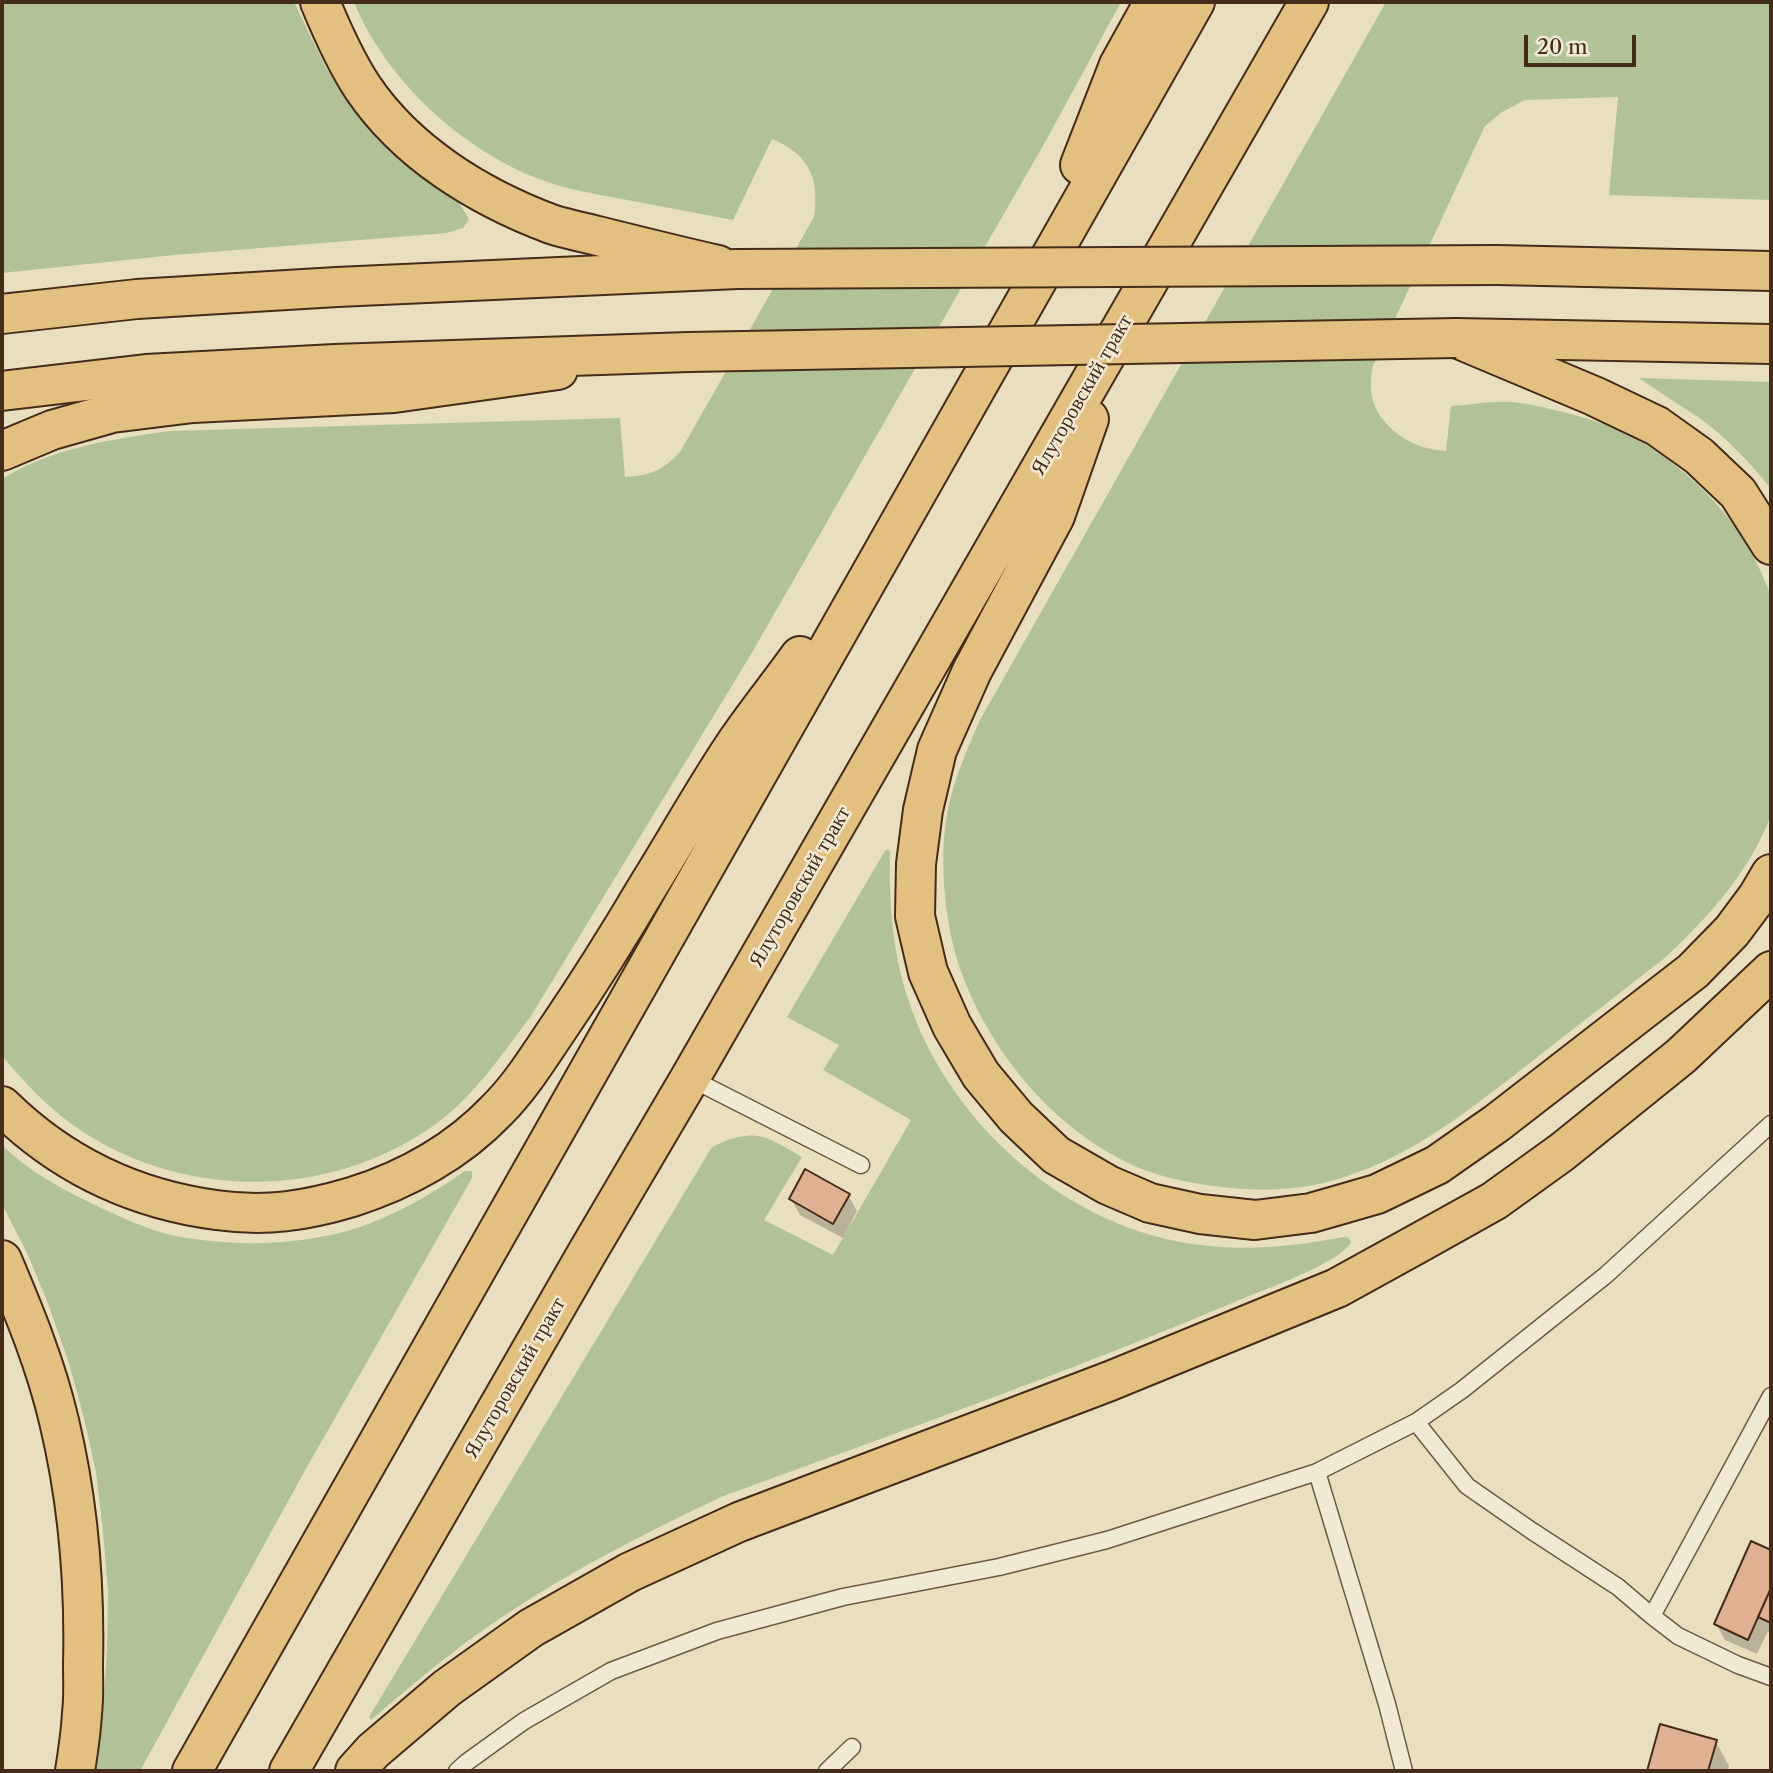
<!DOCTYPE html>
<html>
<head>
<meta charset="utf-8">
<style>
  body { margin:0 }
  #map { position:relative; width:1773px; height:1773px; overflow:hidden; background:#e8dfbf; font-family:"Libre Caslon Text",serif }
  canvas { display:block }
  .frame { position:absolute; inset:0; border:4px solid #452b1a; pointer-events:none }
  .scale { position:absolute; left:1524px; top:35px; width:112px; height:32px; box-sizing:border-box; border:4px solid #452b1a; border-top:0; padding-left:9px; font-size:21px; line-height:24px; white-space:nowrap; color:#452b1a; -webkit-text-stroke:5px #f0ead5; paint-order:stroke }
</style>
</head>
<body>
<div id="map">
<canvas width="1773" height="1773"></canvas>
<div class="frame"></div>
<div class="scale">20 m</div>
</div>
<script>
const ctx = document.querySelector('canvas').getContext('2d');
ctx.lineJoin = 'round';
function paint(path, color) {
  ctx.fillStyle = color;
  ctx.fill(path, 'evenodd');
}
function strokePath(path, color, width, dash) {
  ctx.strokeStyle = color;
  ctx.lineWidth = width;
  ctx.lineCap = dash ? 'butt' : 'round';
  ctx.setLineDash(dash || []);
  ctx.stroke(path);
}
function drawText(font, color, halo, rows, align = 'center') {
  ctx.font = font + ' "Libre Caslon Text",serif';
  ctx.lineWidth = 5;
  ctx.setLineDash([]);
  ctx.textBaseline = 'middle';
  ctx.strokeStyle = halo;
  ctx.fillStyle = color;
  for (const [text, x, y, turn = 0] of rows) {
    ctx.save();
    ctx.translate(x, y);
    ctx.rotate((+turn || 0) * Math.PI / 180);
    ctx.textAlign = isNaN(turn) ? turn : align;
    if (halo) ctx.strokeText(text, 0, 0);
    ctx.fillText(text, 0, 0);
    ctx.restore();
  }
}
paint(new Path2D(`
  M2,2H294L326,68L347,99L369,126L399,157L431,184L459,203L469,219L463,228L447,233L174,255L2,273Z
  M354,2H1121L1048,137L750,656L531,1016C503,1053 475,1095 437,1123C327,1204 168,1201 61,1116C39,1098 20,1077 2,1056V479C52,448 112,439 170,431L620,418L625,477C651,475 662,471 680,452L814,217C820,179 809,154 772,139L733,220C696,213 659,206 622,199C595,194 565,189 539,179C461,149 386,80 354,2Z
  M1386,2H1771V200L1609,195L1618,97L1525,100L1502,112L1485,126L1372,368C1371,379 1370,390 1373,401C1383,431 1416,450 1446,451L1451,406C1470,405 1491,401 1510,402C1528,403 1546,408 1563,412C1583,417 1604,423 1624,432C1670,455 1719,499 1746,543C1756,560 1764,578 1771,596V815C1749,873 1710,915 1666,957C1621,992 1576,1027 1531,1062C1468,1111 1406,1162 1327,1182C1296,1190 1263,1191 1231,1188C1201,1185 1170,1180 1142,1169C1059,1135 993,1057 962,974C946,931 940,873 945,828C949,790 965,754 980,720Z
  M1639,378L1771,382V489C1750,462 1726,437 1698,417C1678,404 1658,391 1639,378Z
  M888,849L890,852C889,903 892,949 908,999C947,1119 1060,1222 1186,1243C1239,1252 1291,1247 1344,1237L1349,1238L1351,1242C1341,1262 1267,1289 1244,1298C1072,1371 896,1433 721,1497C642,1535 564,1574 492,1624C449,1653 410,1687 371,1720L369,1717L712,1147C754,1127 764,1135 802,1157L764,1220L833,1255L911,1120L823,1070L839,1045L787,1017L885,851Z
  M2,1145C27,1170 60,1188 91,1203C118,1216 147,1230 176,1236C235,1247 299,1246 357,1228C396,1215 432,1194 465,1171H472V1178L303,1474L140,1771H96L102,1724L107,1651L108,1591L103,1531L96,1472L84,1418L69,1363L47,1301L27,1253L2,1204Z`), '#b1c396');
paint(new Path2D(`
  M848,1195L857,1211L843,1238L800,1215L791,1199Z
  M1752,1544L1771,1552V1637L1768,1631L1757,1654L1725,1640L1716,1624Z
  M1661,1726L1716,1742L1729,1766L1728,1771H1649Z`), '#0003');
const building = new Path2D(`
  M805,1169L850,1194L833,1224L789,1199Z
  M1751,1541L1771,1550V1588L1748,1640L1714,1624Z
  M1771,1588V1623L1758,1617Z
  M1660,1724L1717,1740L1708,1771H1647Z`);
paint(building, '#dfb091');
strokePath(building, '#452b1a', 2);
const lane = new Path2D(`
  M690,1078L861,1165
  M1416,1422L1462,1390L1606,1275L1771,1124
  M1317,1472L1387,1704L1404,1771
  M1652,1616L1678,1636L1738,1665L1771,1677
  M457,1771L467,1762L524,1721L611,1671L717,1631L843,1597L999,1567L1107,1540L1317,1472L1416,1422L1467,1486L1532,1531L1618,1587L1652,1616L1771,1396
  M827,1771L852,1747`);
const primary = new Path2D(`
  M320,2C332,31 345,61 363,88C407,153 479,197 551,224C566,229 582,232 598,236C638,246 678,256 718,265
  M1080,165L1119,65L1154,2
  M1456,338L1594,396L1657,426L1699,456L1738,493L1771,545
  M1089,419L1055,516L972,671L937,750L923,810L916,864L915,916L928,972L952,1026L981,1075L1016,1117L1056,1155L1108,1185L1150,1203L1200,1214L1255,1220L1311,1213L1377,1194L1437,1165L1497,1123L1693,971L1732,931L1758,896L1771,874
  M2,451L52,430L112,413L193,403L394,393L558,370
  M2,1106C61,1164 134,1199 216,1210C266,1217 305,1211 352,1197C406,1180 458,1151 497,1110C521,1086 538,1058 557,1030C589,983 619,935 648,886C678,838 706,787 738,740C758,711 780,684 800,656
  M2,1260C24,1312 46,1365 59,1421C78,1500 85,1583 83,1665C83,1681 84,1697 82,1713C81,1732 78,1752 75,1771
  M192,1771L1195,2
  M289,1771L587,1253L690,1078L1309,2
  M355,1771L373,1751L447,1688L531,1628L630,1572L739,1522L1110,1381L1337,1288L1415,1245L1494,1201L1562,1152L1681,1056L1771,971`);
const highway = new Path2D(`
  M1497,265L1771,271
  M2,314L137,299L337,287L737,269
  M1456,338L1771,344
  M2,391L146,374L335,364L689,352`);
strokePath(lane, '#6e5843', 19);
strokePath(primary, '#452b1a', 42);
strokePath(highway, '#452b1a', 42);
strokePath(lane, '#f0ead5', 16);
strokePath(primary, '#e4c080', 38);
strokePath(highway, '#e4c080', 38);
const highwayBridge = new Path2D(`
  M737,269L1497,265
  M689,352L1456,338`);
strokePath(highwayBridge, '#452b1a', 42, []);
strokePath(highwayBridge, '#e4c080', 38);
drawText('21px', '#452b1a', '#f0ead5', [
  ["Ялуторовский тракт",1082,395,-60],
  ["Ялуторовский тракт",800,887,-60],
  ["Ялуторовский тракт",515,1378,-60]
]);
</script>
</body>
</html>
